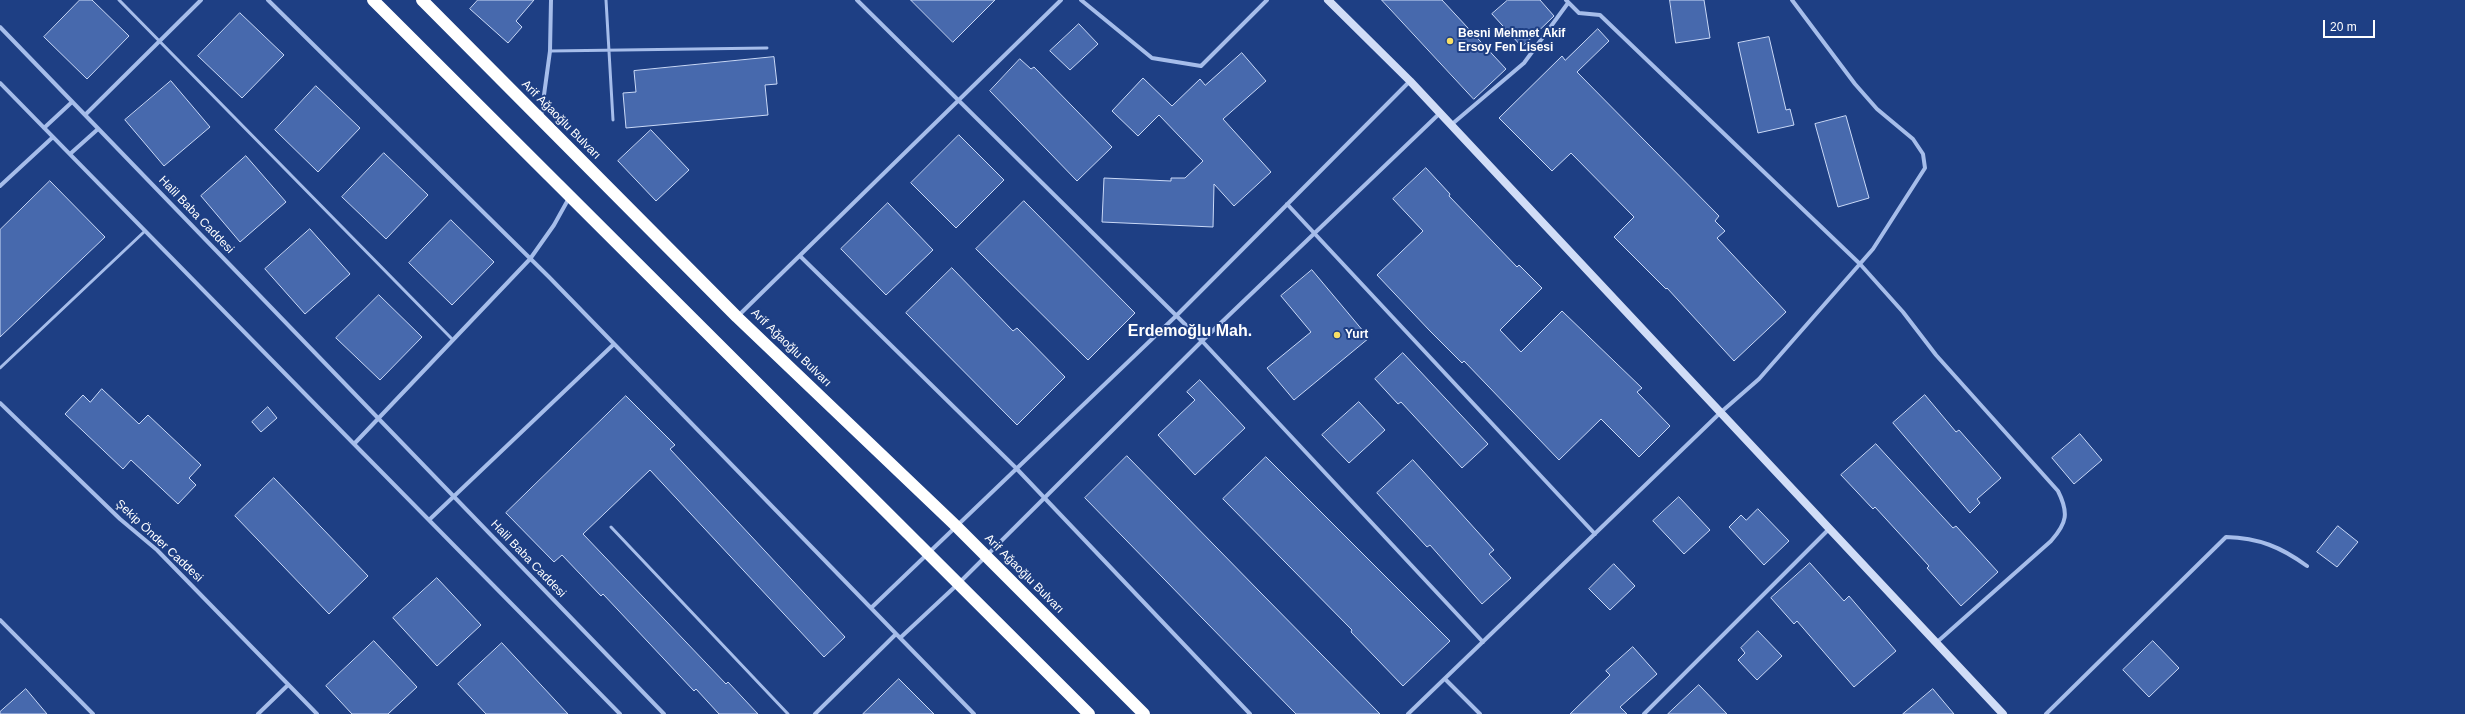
<!DOCTYPE html>
<html>
<head>
<meta charset="utf-8">
<style>
  body { margin:0 }
  #map { position:relative; width:2465px; height:714px; overflow:hidden; background:#1e3f84; font-family:Helvetica,sans-serif }
  canvas { display:block }
  .scale { position:absolute; left:2323px; top:20px; width:52px; height:18px; box-sizing:border-box; border:2px solid #fff; border-top:0; padding-left:5px; font-size:12px; line-height:14px; white-space:nowrap; color:#fff; -webkit-text-stroke:3px #1e3f84; paint-order:stroke }
</style>
</head>
<body>
<div id="map">
<canvas width="2465" height="714"></canvas>
<div class="scale">20 m</div>
</div>
<script>
const ctx = document.querySelector('canvas').getContext('2d');
ctx.lineJoin = 'round';
function paint(path, color) {
  ctx.fillStyle = color;
  ctx.fill(path, 'evenodd');
}
function strokePath(path, color, width, dash) {
  ctx.strokeStyle = color;
  ctx.lineWidth = width;
  ctx.lineCap = dash ? 'butt' : 'round';
  ctx.setLineDash(dash || []);
  ctx.stroke(path);
}
function drawText(font, color, halo, rows, align = 'center') {
  ctx.font = font + ' Helvetica,sans-serif';
  ctx.lineWidth = 4;
  ctx.setLineDash([]);
  ctx.textBaseline = 'middle';
  ctx.strokeStyle = halo;
  ctx.fillStyle = color;
  for (const [text, x, y, turn = 0] of rows) {
    ctx.save();
    ctx.translate(x, y);
    ctx.rotate((+turn || 0) * Math.PI / 180);
    ctx.textAlign = isNaN(turn) ? turn : align;
    if (halo) ctx.strokeText(text, 0, 0);
    ctx.fillText(text, 0, 0);
    ctx.restore();
  }
}
const building = new Path2D(`
  M80,0H92L129,36L87,79L44,37Z
  M478,0H534L516,21L522,27L508,43L470,9Z
  M911,0H995L953,42Z
  M1382,0H1442L1506,69L1474,99Z
  M1508,0H1540L1554,16L1522,47L1492,14Z
  M1670,0H1704L1710,38L1676,43Z
  M240,13L284,55L242,98L198,56Z
  M1079,24L1098,44L1070,70L1050,51Z
  M1598,29L1609,41L1577,72L1719,216L1715,221L1725,231L1717,238L1786,312L1734,361L1667,288L1666,289L1614,237L1634,217L1571,153L1552,171L1499,118L1562,56L1565,60Z
  M1769,37L1786,110L1790,109L1794,125L1758,133L1738,43Z
  M1242,53L1266,81L1223,119L1271,172L1234,206L1214,184L1213,227L1102,222L1104,178L1171,181V178H1185L1203,161L1159,115L1138,136L1112,111L1143,78L1172,106L1200,79L1205,85Z
  M774,57L777,84L765,85L768,115L626,128L623,93L636,92L634,71Z
  M1020,59L1031,69L1034,67L1112,147L1077,181L990,91Z
  M171,81L210,127L164,166L125,120Z
  M316,86L360,128L318,172L275,130Z
  M1846,116L1869,198L1838,207L1815,124Z
  M651,130L689,170L656,201L618,161Z
  M959,135L1004,180L956,228L911,183Z
  M384,153L428,195L386,239L342,197Z
  M246,156L286,202L240,242L201,196Z
  M1426,168L1450,194L1449,196L1517,267L1519,265L1542,288L1500,330L1521,352L1562,311L1642,388L1637,392L1670,426L1639,457L1601,419L1559,460L1464,361L1462,363L1430,331L1377,275L1423,231L1393,199Z
  M50,181L105,237L0,337V230Z
  M1024,201L1135,313L1088,360L976,249Z
  M888,203L933,250L886,295L841,249Z
  M451,220L494,262L452,305L409,263Z
  M310,229L350,274L305,314L265,269Z
  M952,268L1013,331L1017,328L1065,377L1017,425L906,313Z
  M1312,270L1369,338L1294,400L1267,368L1311,332L1281,296Z
  M379,295L422,337L380,380L336,338Z
  M1403,353L1488,444L1462,468L1401,402L1398,404L1375,379Z
  M1200,380L1245,428L1195,475L1158,435L1195,400L1187,392Z
  M102,389L139,424L148,415L201,465L189,478L196,485L178,504L131,460L123,469L65,414L83,395L90,402Z
  M1925,395L1956,432L1959,430L2001,478L1977,499L1980,503L1970,513L1893,423Z
  M626,396L675,445L670,449L845,637L824,657L650,470L583,534L726,684L728,682L758,714H719L696,689L694,691L603,594L601,596L562,555L554,562L506,513Z
  M1359,402L1385,430L1349,463L1322,435Z
  M268,407L277,418L261,432L252,422Z
  M2080,434L2102,460L2074,484L2052,458Z
  M1876,444L1953,528L1956,526L1998,572L1961,606L1927,568L1929,566L1875,507L1873,509L1841,475Z
  M1127,456L1260,592L1380,714H1296L1205,621L1085,498Z
  M1266,457L1450,641L1403,686L1351,632L1352,630L1223,499Z
  M1413,460L1494,550L1489,554L1511,578L1482,604L1430,545L1427,547L1377,493Z
  M274,478L368,576L329,614L235,516Z
  M1679,497L1710,530L1684,554L1653,521Z
  M1758,509L1789,541L1764,565L1729,527L1741,515L1746,520Z
  M2338,526L2358,542L2337,567L2317,552Z
  M1810,563L1844,601L1849,596L1896,651L1854,687L1797,621L1794,624L1771,598Z
  M1614,564L1635,586L1610,610L1589,589Z
  M437,578L481,625L437,666L393,618Z
  M1758,631L1782,656L1757,680L1738,660L1745,653L1741,648Z
  M374,641L417,687L388,714H352L326,686Z
  M2153,641L2179,668L2149,697L2123,670Z
  M502,643L568,714H486L458,684Z
  M1633,647L1657,674L1620,707L1627,714H1570L1610,675L1606,671Z
  M899,679L934,714H863Z
  M1699,685L1727,714H1668Z
  M26,689L47,714H0V712Z
  M1933,689L1954,714H1903Z`);
paint(building, '#4769ad');
strokePath(building, '#cad9f7', 1);
strokePath(new Path2D(`
  M119,0L453,340
  M606,0L613,120
  M550,51L767,48
  M0,368L145,231
  M611,527L788,714`), '#a6bdea', 3);
strokePath(new Path2D(`
  M268,0L549,277L974,714
  M857,0L1202,341L1483,642
  M1081,0L1152,58L1201,66L1267,0
  M1566,0L1579,13L1600,15L1860,264L1903,312L1936,355L2058,491C2069,513 2067,523 2051,541L1936,643
  M0,27L664,714
  M0,83L354,444L530,259L554,225L569,198
  M85,115L201,0
  M541,117L550,51L551,0
  M1451,125L1524,63L1568,3
  M44,128L72,102
  M70,154L98,129
  M0,186L53,137
  M1287,204L1595,534
  M801,257L1016,468L1250,714
  M738,316L1061,0
  M0,403L120,519L157,550L317,714
  M354,444L620,714
  M429,520L614,344
  M871,608L1176,316L1410,81
  M0,620L93,714
  M900,638L959,583L1202,341L1440,113
  M1445,679L1480,714
  M258,714L288,685
  M815,714L896,634
  M1408,714L1720,413L1759,379L1873,249L1925,168L1923,154L1913,139L1877,109L1855,84L1792,0
  M1644,714L1829,529
  M2046,714L2226,537C2259,538 2281,547 2307,566`), '#a6bdea', 4);
strokePath(new Path2D(`
  M1328,0L1410,81L2003,714`), '#d1ddf7', 8);
strokePath(new Path2D(`
  M373,0L1089,714
  M422,0L737,317L955,525L1144,714`), '#fff', 12);
for (const [x, y, r, color] of [
  [1450,41,4,"#f8df65"],
  [1337,335,4,"#f8df65"]
]) {
  const dot = new Path2D();
  dot.arc(x, y, r, 0, 2 * Math.PI);
  ctx.fillStyle = color;
  ctx.fill(dot);
  strokePath(dot, '#1e3f84', 1.5);
}
drawText('bold 12px', '#fff', '#1e3f84', [
  ["Besni Mehmet Akif",1458,34],
  ["Ersoy Fen Lisesi",1458,48],
  ["Yurt",1345,335]
], 'left');
drawText('12px', '#fff', '#1e3f84', [
  ["Arif Ağaoğlu Bulvarı",561,120,45],
  ["Halil Baba Caddesi",196,215,46],
  ["Arif Ağaoğlu Bulvarı",791,348,44],
  ["Şekip Önder Caddesi",159,541,43],
  ["Halil Baba Caddesi",528,559,46],
  ["Arif Ağaoğlu Bulvarı",1024,574,45]
]);
drawText('bold 16px', '#fff', '#1e3f84', [
  ["Erdemoğlu Mah.",1190,332]
]);
</script>
</body>
</html>
